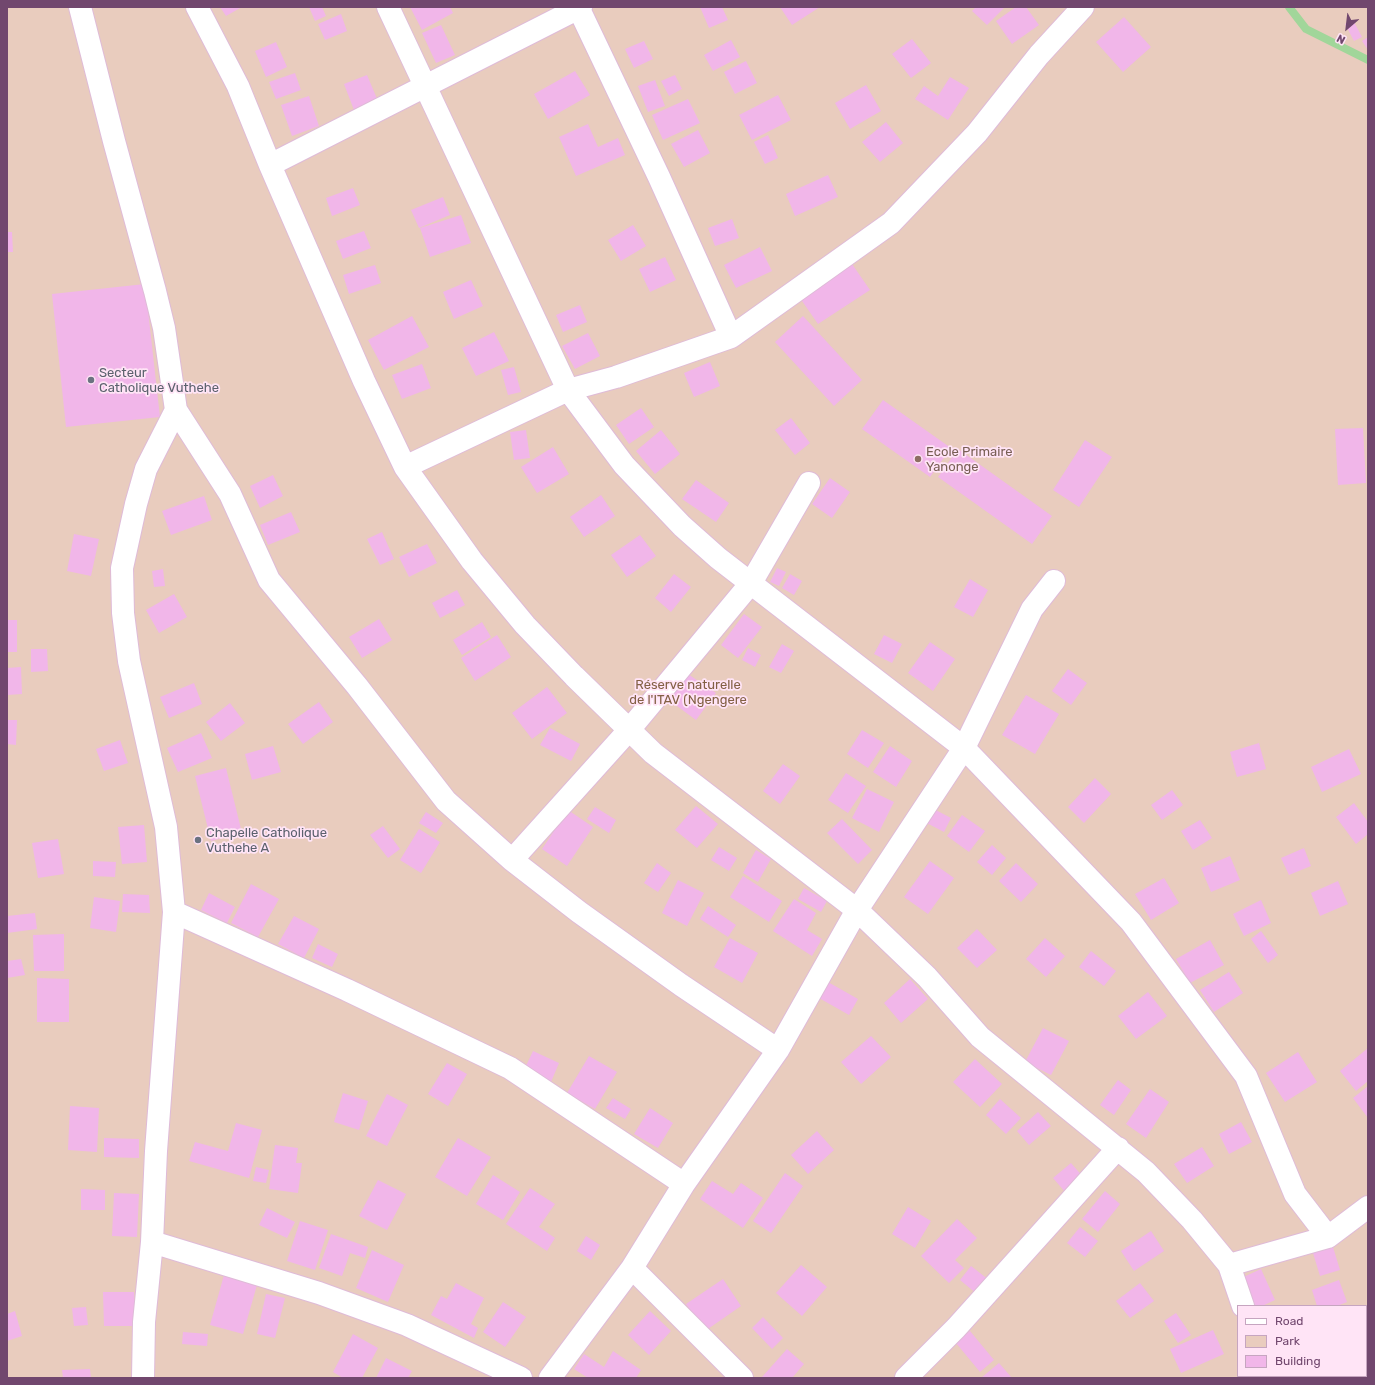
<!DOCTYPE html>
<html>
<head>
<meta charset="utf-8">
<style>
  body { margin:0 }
  #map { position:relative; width:1375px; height:1385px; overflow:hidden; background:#fcdef2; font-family:Rubik,sans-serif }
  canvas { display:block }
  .frame { position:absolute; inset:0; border:8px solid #71476e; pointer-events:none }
  .legend { position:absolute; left:1237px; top:1305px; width:130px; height:72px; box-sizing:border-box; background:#ffe4f6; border:1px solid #c6a5c0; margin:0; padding:5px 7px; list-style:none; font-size:12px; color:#71476e }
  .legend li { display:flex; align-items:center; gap:8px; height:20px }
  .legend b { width:20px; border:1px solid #c6a5c0 }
  .north { position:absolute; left:1327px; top:8px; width:40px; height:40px; -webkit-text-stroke:3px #ffe4f6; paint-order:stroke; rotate:208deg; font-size:11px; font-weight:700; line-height:16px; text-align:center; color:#71476e }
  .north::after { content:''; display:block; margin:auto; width:14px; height:18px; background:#71476e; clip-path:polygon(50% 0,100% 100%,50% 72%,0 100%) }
</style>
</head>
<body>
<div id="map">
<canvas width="1375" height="1385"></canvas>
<div class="frame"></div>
<ul class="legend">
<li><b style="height:5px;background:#fff"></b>Road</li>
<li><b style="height:11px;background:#e9ccbe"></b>Park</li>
<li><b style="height:11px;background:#f1b6e9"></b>Building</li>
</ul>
<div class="north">N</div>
</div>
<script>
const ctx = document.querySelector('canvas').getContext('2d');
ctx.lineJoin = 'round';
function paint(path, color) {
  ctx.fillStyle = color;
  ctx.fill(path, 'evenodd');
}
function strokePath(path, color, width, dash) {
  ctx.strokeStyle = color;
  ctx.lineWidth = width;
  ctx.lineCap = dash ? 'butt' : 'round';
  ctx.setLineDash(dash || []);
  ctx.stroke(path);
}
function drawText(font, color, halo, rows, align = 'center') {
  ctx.font = font + ' Rubik,sans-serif';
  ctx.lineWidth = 3.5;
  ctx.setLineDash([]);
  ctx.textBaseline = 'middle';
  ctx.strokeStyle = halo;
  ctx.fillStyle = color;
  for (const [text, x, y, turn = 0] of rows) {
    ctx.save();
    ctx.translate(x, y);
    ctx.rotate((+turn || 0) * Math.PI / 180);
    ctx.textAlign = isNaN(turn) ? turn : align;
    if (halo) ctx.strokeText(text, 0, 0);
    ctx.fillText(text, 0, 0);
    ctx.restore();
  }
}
paint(new Path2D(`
  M7,7H1368V1378H7ZM1238,1306H1366V1376H1238Z`), '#e9ccbe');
strokePath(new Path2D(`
  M1289,7L1306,29L1368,60`), '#a1d69a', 8);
paint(new Path2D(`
  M220,7H242L226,16Z
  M309,7H322L326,16L315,21Z
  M410,7H450L453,13L422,30Z
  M700,7H722L728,20L709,28Z
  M780,7H820L792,25Z
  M976,7H1005L987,25L972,11Z
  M1016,7H1026L1039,25L1012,44L996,21Z
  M341,14L347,31L325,40L318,24Z
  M1124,17L1151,47L1123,72L1096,42Z
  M1353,20L1362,37L1354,41L1345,24Z
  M441,25L455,55L436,63L422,33Z
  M1368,37V50L1362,41Z
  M912,39L931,63L911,78L892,54Z
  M731,40L740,57L713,71L704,55Z
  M644,41L653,59L634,68L625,49Z
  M276,42L287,67L266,77L255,51Z
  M746,61L757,83L735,94L724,72Z
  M575,71L590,95L548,119L534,94Z
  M295,73L301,90L276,99L269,82Z
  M367,75L378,101L354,110L344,84Z
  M675,75L682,89L669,96L661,81Z
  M950,77L969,88L948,120L915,99L924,86L938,96Z
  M655,80L665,106L648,112L638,86Z
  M866,85L881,111L850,129L835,103Z
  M778,95L791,120L752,140L739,115Z
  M309,96L319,126L292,136L281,105Z
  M688,99L700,123L663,140L652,115Z
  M886,122L903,143L880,162L862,142Z
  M588,124L598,147L618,138L625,155L576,176L559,137Z
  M698,130L710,153L684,167L671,144Z
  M768,135L778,158L765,164L754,142Z
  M828,175L838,197L795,216L786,194Z
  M353,188L360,205L332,216L326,198Z
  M443,197L450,215L419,228L411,210Z
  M461,215L471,243L430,257L420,228Z
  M732,219L739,238L715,246L708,228Z
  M633,225L646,246L621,261L608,240Z
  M364,231L371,248L343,259L336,241Z
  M7,232H12L13,252H7Z
  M760,247L772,271L736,288L724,265Z
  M665,257L676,280L650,292L639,269Z
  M852,264L870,290L818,324L800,298Z
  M375,265L381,283L349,294L343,275Z
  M471,280L483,306L454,319L443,292Z
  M145,284L160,417L66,427L52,294Z
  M580,305L587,322L563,332L556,315Z
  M412,316L429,347L384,370L368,340Z
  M803,316L862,380L834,406L775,342Z
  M494,332L509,361L476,376L462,348Z
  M588,333L600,356L575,369L562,346Z
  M710,362L720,386L694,397L684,373Z
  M422,364L431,388L402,399L392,375Z
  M514,367L521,392L508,395L501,370Z
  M883,400L951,448L930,477L862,429Z
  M641,408L654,427L629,444L616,425Z
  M791,418L810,443L795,455L775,430Z
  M1363,428L1366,483L1338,485L1335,429Z
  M526,430L530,458L514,460L510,432Z
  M661,430L680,454L655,474L636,451Z
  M1085,440L1112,457L1079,507L1053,490Z
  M553,447L569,474L537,493L521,467Z
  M958,449L1052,516L1032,544L938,477Z
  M273,475L283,496L260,508L250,486Z
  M830,478L850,492L832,518L812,504Z
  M696,480L729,503L716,522L682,499Z
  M601,495L615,516L584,537L570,517Z
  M204,496L212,520L171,535L162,511Z
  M291,512L300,532L268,545L260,525Z
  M382,532L394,559L380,565L367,539Z
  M74,534L99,539L91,576L67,571Z
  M640,535L656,556L627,577L611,555Z
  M427,544L437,563L409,577L399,557Z
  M777,568L786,572L779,586L770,582Z
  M163,569L165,586L154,587L152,571Z
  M674,574L691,587L671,612L655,598Z
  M790,574L802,581L794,595L782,588Z
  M970,579L988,590L973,617L954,607Z
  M457,590L465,605L440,618L432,603Z
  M174,594L187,617L159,633L146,610Z
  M744,614L762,627L738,658L721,645Z
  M379,619L392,640L362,658L349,637Z
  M7,620H17V652H7Z
  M482,622L491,637L462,655L453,640Z
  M497,635L511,657L475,681L461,658Z
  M884,635L902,644L892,663L874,654Z
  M930,642L955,659L933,691L908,673Z
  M782,644L794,651L781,673L769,667Z
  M748,648L761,655L755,667L742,660Z
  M31,649H47L48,671L31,672Z
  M21,667L22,694L7,695V668Z
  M1068,669L1087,683L1071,705L1052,691Z
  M685,672L716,693L696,720L666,698Z
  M194,683L202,704L169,718L160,697Z
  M547,687L567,713L532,739L512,713Z
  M1026,695L1059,714L1035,754L1002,735Z
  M319,702L333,722L303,744L288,724Z
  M230,703L245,723L221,741L206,722Z
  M7,720H17L16,745L7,744Z
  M550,728L580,744L571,761L540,745Z
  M862,730L884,743L868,768L847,754Z
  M201,733L212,758L178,772L167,748Z
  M120,740L128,763L104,771L96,749Z
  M1259,743L1266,769L1237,777L1230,752Z
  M273,746L281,772L252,780L245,754Z
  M890,746L912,761L896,787L873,772Z
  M1349,749L1361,774L1322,792L1311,767Z
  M783,764L800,776L780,804L763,791Z
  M226,768L242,833L211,841L195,776Z
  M846,773L866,786L848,813L828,800Z
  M1095,778L1111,794L1084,823L1068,807Z
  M867,789L894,802L879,832L852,818Z
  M1172,790L1183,805L1162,820L1151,805Z
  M1354,803L1368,822V834L1356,844L1336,817Z
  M926,805L951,818L944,832L919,819Z
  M696,806L718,824L697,848L675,830Z
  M595,807L616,820L609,833L587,819Z
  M568,810L593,827L567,866L542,849Z
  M426,812L443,823L436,833L419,823Z
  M962,815L985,831L969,852L947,836Z
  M842,819L872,850L858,864L827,833Z
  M1200,820L1212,838L1193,850L1181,831Z
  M144,825L147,862L122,864L118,827Z
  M383,826L400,849L388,858L370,835Z
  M419,829L440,842L421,873L400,860Z
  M58,839L64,874L38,878L32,843Z
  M992,845L1006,858L992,875L977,862Z
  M719,847L737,858L729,871L711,860Z
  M1304,848L1311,866L1289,875L1281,858Z
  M756,850L771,859L758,882L743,873Z
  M1230,856L1240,880L1211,892L1201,868Z
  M93,861L116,862L115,877L93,876Z
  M930,861L954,878L928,914L904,897Z
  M657,863L671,873L658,892L644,883Z
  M1016,863L1038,884L1021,902L999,881Z
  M743,876L782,901L769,922L730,897Z
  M1164,878L1179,903L1151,920L1135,894Z
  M678,880L704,893L687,926L662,913Z
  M1338,881L1348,904L1320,916L1311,893Z
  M251,884L279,899L258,937L231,923Z
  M804,888L827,901L821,912L798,899Z
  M209,893L235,907L227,923L201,910Z
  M123,894L149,895L150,913L122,912Z
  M94,897L120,901L116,932L90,928Z
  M794,899L816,913L807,930L822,939L812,956L773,931Z
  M1261,900L1271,923L1244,936L1233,914Z
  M708,906L736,925L728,937L700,919Z
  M35,913L37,929L7,933V916Z
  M294,916L319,929L304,958L278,944Z
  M977,929L997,950L977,968L957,948Z
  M1261,931L1278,955L1268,963L1251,939Z
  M64,934V971H34L33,935Z
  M730,938L758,953L742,983L714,967Z
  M1045,938L1065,956L1046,977L1026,959Z
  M1210,940L1224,965L1190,983L1176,959Z
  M318,944L338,954L332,967L312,958Z
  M1091,951L1116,971L1104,986L1079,967Z
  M21,959L25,975L7,978V961Z
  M1229,972L1243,993L1214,1012L1200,990Z
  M37,978L69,979V1022H37Z
  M910,979L928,999L901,1023L884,1003Z
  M828,982L858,999L849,1015L819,998Z
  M1148,992L1167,1016L1136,1039L1118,1016Z
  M1043,1028L1069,1041L1051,1075L1025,1062Z
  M871,1036L891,1057L861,1084L841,1062Z
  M1368,1048V1081L1356,1091L1340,1071Z
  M533,1051L559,1063L551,1082L524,1070Z
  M1298,1052L1317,1082L1285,1102L1266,1073Z
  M589,1056L617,1072L595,1109L567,1093Z
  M975,1059L1002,1084L980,1107L953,1082Z
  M447,1063L467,1074L448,1106L428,1094Z
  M1118,1080L1131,1090L1114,1115L1100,1105Z
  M1368,1086V1118L1353,1098Z
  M1150,1089L1169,1102L1146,1138L1126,1124Z
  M343,1093L368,1101L359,1130L334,1122Z
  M387,1094L408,1105L387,1146L366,1136Z
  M613,1098L631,1109L625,1119L606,1108Z
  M1000,1099L1021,1118L1006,1134L986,1115Z
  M70,1106L99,1108L97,1152L68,1150Z
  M650,1108L673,1123L658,1148L634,1134Z
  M1038,1112L1051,1126L1029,1145L1017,1131Z
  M1241,1122L1252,1142L1229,1154L1219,1134Z
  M236,1123L262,1130L249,1178L189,1161L195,1142L228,1151Z
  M817,1131L834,1150L808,1174L791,1155Z
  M104,1138L139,1139V1158L104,1157Z
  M458,1138L491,1157L467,1196L435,1177Z
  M275,1145L298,1148L296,1163H302L298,1193L269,1189Z
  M1202,1147L1214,1166L1187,1183L1174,1164Z
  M1071,1163L1084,1178L1066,1193L1053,1178Z
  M256,1167L269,1170L266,1183L253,1181Z
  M785,1173L803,1186L771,1233L753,1221Z
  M493,1175L520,1192L503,1220L476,1204Z
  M378,1180L406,1194L387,1230L359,1216Z
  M712,1181L733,1194L741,1183L763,1198L743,1228L700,1199Z
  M530,1188L555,1204L539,1227L555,1238L547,1251L506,1224Z
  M81,1189L105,1190V1210H81Z
  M1105,1191L1120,1204L1098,1232L1082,1219Z
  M114,1193L139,1194L137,1237L112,1236Z
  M908,1207L931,1221L915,1248L892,1234Z
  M267,1208L295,1222L287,1238L259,1225Z
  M957,1219L977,1238L955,1260L964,1268L949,1283L921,1256Z
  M300,1221L328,1230L315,1270L287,1261Z
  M1080,1227L1098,1241L1085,1257L1067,1243Z
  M1151,1231L1164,1251L1134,1271L1121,1251Z
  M331,1234L368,1247L365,1258L350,1253L342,1276L319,1268Z
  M586,1236L600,1245L591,1260L577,1251Z
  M1333,1247L1340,1270L1320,1276L1313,1253Z
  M372,1250L404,1265L388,1302L356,1288Z
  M801,1265L827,1287L802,1316L776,1293Z
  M971,1266L989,1280L977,1294L960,1280Z
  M1261,1269L1275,1300L1262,1306H1249L1237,1280Z
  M224,1275L257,1285L243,1334L210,1325Z
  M723,1279L741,1306L705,1331L686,1304Z
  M1339,1280L1347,1302L1337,1306H1317L1312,1290Z
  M456,1283L484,1298L471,1324L478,1328L474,1338L431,1315L441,1296L447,1299Z
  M1140,1283L1154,1301L1130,1318L1116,1301Z
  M103,1292H134L135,1326H104Z
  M266,1294L285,1298L275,1338L257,1334Z
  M503,1302L526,1317L505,1347L483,1332Z
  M86,1307L88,1325L74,1326L72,1308Z
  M15,1311L22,1336L7,1341V1314Z
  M650,1311L671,1331L649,1355L628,1335Z
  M1176,1313L1191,1335L1178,1343L1164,1321Z
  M763,1317L783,1338L772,1349L752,1328Z
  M1213,1330L1224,1354L1181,1373L1170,1349Z
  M970,1331L994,1360L980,1372L956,1343Z
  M183,1332L208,1334L207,1346L182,1344Z
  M353,1334L378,1348L362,1378H343L333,1372Z
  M1366,1346L1368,1349V1376L1364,1378H1344L1343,1376H1366Z
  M787,1349L804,1364L792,1378H764L762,1377Z
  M613,1351L641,1370L636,1378H588L574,1369L584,1354L604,1367Z
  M386,1358L412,1371L408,1378H376Z
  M999,1363L1012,1378H981Z
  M90,1369L91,1378H63L62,1370Z`), '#f1b6e9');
const street = new Path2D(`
  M80,7L114,141L155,291L164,328L176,410L146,469L136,504L122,568L123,613L129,661L166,827L174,912L156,1151L152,1242L144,1322L143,1378
  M197,7L238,86L270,165L364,381L405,467L472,561L525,625L574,676L653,753L857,910L927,977L980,1037L1146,1172L1192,1220L1229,1265L1243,1306
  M388,7L568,390L624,465L682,526L718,558L964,748L1131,922L1246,1076L1295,1194L1328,1237
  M578,7L659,177L731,337
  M270,165L581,7
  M176,410L230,494L269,580L357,686L446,801L512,860L579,912L681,985L778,1050
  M405,467L568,390L616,377L731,337L891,223L977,133L1039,55L1083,7
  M512,860L629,730L751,583L809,483
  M174,912L347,990L510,1068L684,1184
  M152,1242L319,1293L407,1325L521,1378
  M1229,1265L1328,1237L1368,1207
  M632,1268L742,1378
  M1275,1376L1276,1378
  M550,1378L632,1268L684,1184L778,1050L857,910L964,748L1032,609L1054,581
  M906,1378L956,1328L1118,1148`);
strokePath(street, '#dfbbd8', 24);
strokePath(street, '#fff', 22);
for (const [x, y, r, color] of [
  [91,380,4,"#6b7280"],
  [918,459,4,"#8d6e63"],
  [198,840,4,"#6b7280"]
]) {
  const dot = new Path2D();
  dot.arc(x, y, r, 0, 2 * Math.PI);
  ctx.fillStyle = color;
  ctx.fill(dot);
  strokePath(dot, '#ffe4f6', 1.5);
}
drawText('13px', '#5b616d', '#ffe4f6', [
  ["Secteur",99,373],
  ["Catholique Vuthehe",99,388],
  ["Chapelle Catholique",206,833],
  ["Vuthehe A",206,848]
], 'left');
drawText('13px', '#785e54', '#ffe4f6', [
  ["Ecole Primaire",926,452],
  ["Yanonge",926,467]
], 'left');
drawText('13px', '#836044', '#ffe4f6', [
  ["Réserve naturelle",688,685],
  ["de l'ITAV (Ngengere",688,700]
]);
</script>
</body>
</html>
